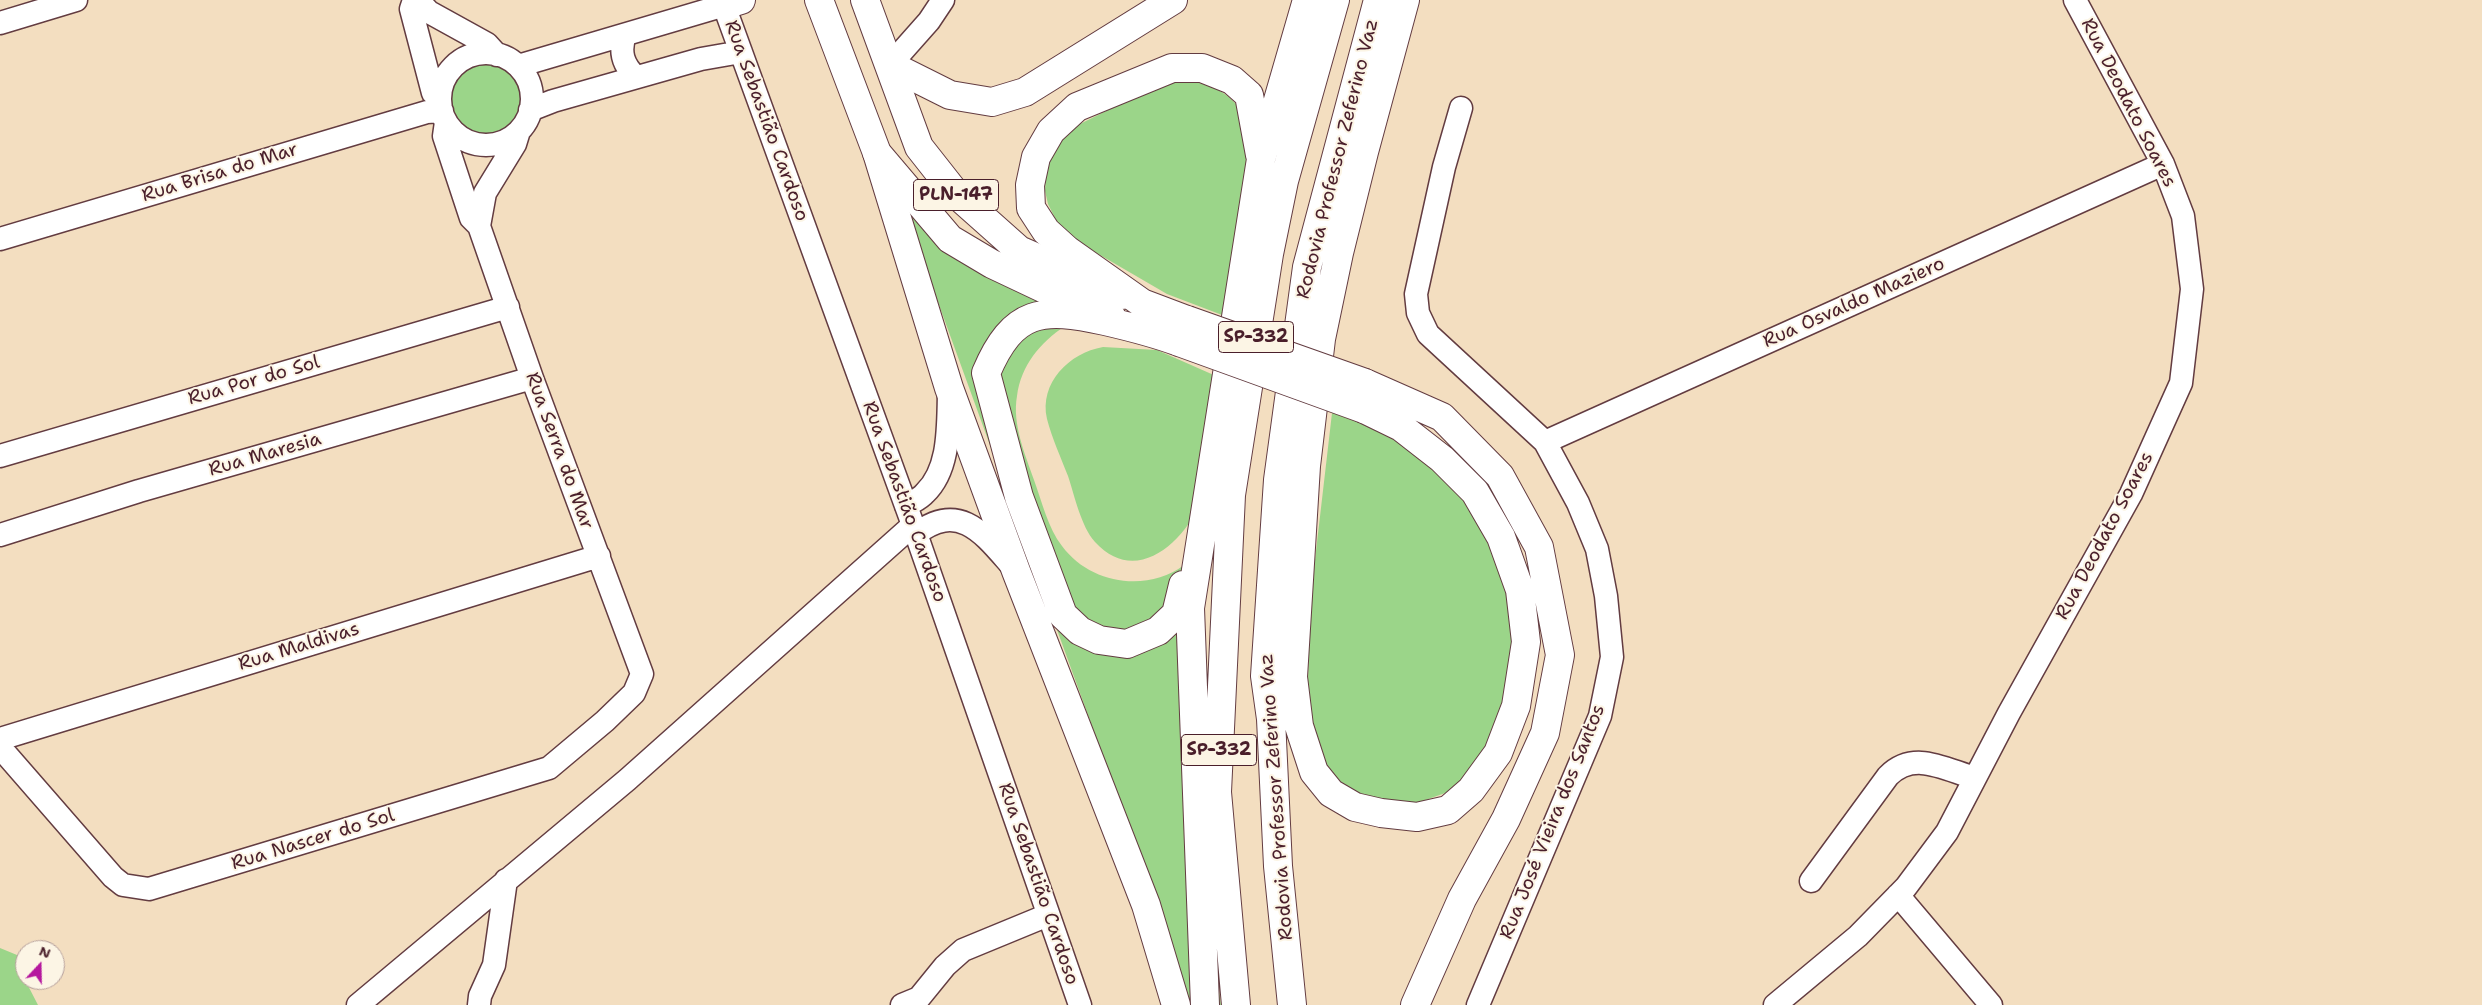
<!DOCTYPE html>
<html>
<head>
<meta charset="utf-8">
<style>
  body { margin:0 }
  #map { position:relative; width:2482px; height:1005px; overflow:hidden; background:#f3dec0; font-family:"Shantell Sans",sans-serif }
  canvas { display:block }
  .north { position:absolute; left:15px; top:940px; width:50px; height:50px; box-sizing:border-box; background:#fcf5e5; border:1px solid #b59f9b; border-radius:50%; rotate:21deg; font-size:14px; font-weight:700; line-height:20px; text-align:center; color:#4a1f2b }
  .north::after { content:''; display:block; margin:auto; width:18px; height:22px; background:#b5179e; clip-path:polygon(50% 0,100% 100%,50% 72%,0 100%) }
</style>
</head>
<body>
<div id="map">
<canvas width="2482" height="1005"></canvas>
<div class="north">N</div>
</div>
<script>
const ctx = document.querySelector('canvas').getContext('2d');
ctx.lineJoin = 'round';
function paint(path, color) {
  ctx.fillStyle = color;
  ctx.fill(path, 'evenodd');
}
function strokePath(path, color, width, dash) {
  ctx.strokeStyle = color;
  ctx.lineWidth = width;
  ctx.lineCap = dash ? 'butt' : 'round';
  ctx.setLineDash(dash || []);
  ctx.stroke(path);
}
function drawText(font, color, halo, rows, align = 'center') {
  ctx.font = font + ' "Shantell Sans",sans-serif';
  ctx.lineWidth = 4;
  ctx.setLineDash([]);
  ctx.textBaseline = 'middle';
  ctx.strokeStyle = halo;
  ctx.fillStyle = color;
  for (const [text, x, y, turn = 0] of rows) {
    ctx.save();
    ctx.translate(x, y);
    ctx.rotate((+turn || 0) * Math.PI / 180);
    ctx.textAlign = isNaN(turn) ? turn : align;
    if (halo) ctx.strokeText(text, 0, 0);
    ctx.fillText(text, 0, 0);
    ctx.restore();
  }
}
paint(new Path2D(`
  M450 99a36 36 0 1 1 72 0a36 36 0 1 1-72 0Z
  M1176,81C1216,81 1234,96 1254,128L1230,318L1167,294L1069,237L1060,228L1048,204L1045,191L1046,166L1064,132L1162,83Z
  M902,203L1055,302L1065,326C1040,343 1021,365 1017,396C1012,424 1025,454 1034,480C1042,502 1048,528 1062,546C1090,584 1147,593 1184,565C1192,559 1198,550 1205,543L1203,719L1217,976L1221,1005H1190L1133,839Z
  M1103,347L1157,350L1216,376C1212,407 1208,438 1204,469C1203,480 1204,494 1200,503C1183,544 1135,586 1095,542C1081,526 1075,497 1068,476C1061,458 1052,438 1047,419C1039,383 1069,353 1103,347Z
  M1332,413L1356,419L1380,428L1424,456L1477,514L1508,587L1514,640L1503,710L1475,771L1448,792L1417,803L1384,802L1355,792L1330,774L1306,735L1311,594Z
  M0,948L17,955L22,974L38,1005H0Z`), '#9bd589');
const minor = new Path2D(`
  M414,0L411,9L433,93L440,99
  M418,0L429,12L487,44L497,55
  M722,0L913,525L1080,1005
  M0,23L76,0
  M625,35C619,52 623,65 636,77
  M440 99a46 46 0 1 1 92 0a46 46 0 1 1-92 0Z
  M890,65L929,21L943,0
  M518,66L725,5
  M1461,108L1444,167L1416,294L1418,313L1428,334L1545,442L1578,503L1597,549L1606,596L1612,657L1600,716L1478,1005
  M530,110L553,101L701,59L741,52
  M479,226L485,193L515,144L519,131
  M0,239L427,112L442,111
  M1545,442L2163,164
  M0,456L508,307
  M906,506C912,502 920,499 925,493C950,469 948,427 949,394
  M916,534C959,501 983,533 1011,565
  M0,535L139,491L532,378
  M0,739L599,556
  M0,750L5,753L113,877L123,885L149,889L549,768L605,721L634,693L642,674L532,378L479,226L471,218L444,136L446,122
  M1811,881L1888,776C1914,750 1944,769 1975,778
  M1898,895L1991,1005
  M358,1005L627,780L913,525
  M479,1005L480,996L494,965L506,880
  M902,1005L919,998L945,966L963,950L1048,915
  M1775,1005L1858,936L1906,887L1947,832L2009,713L2131,494L2181,383L2192,289L2183,216L2163,164L2075,0`);
const major = new Path2D(`
  M819,0L877,153L950,239L992,264L1047,290L1111,316
  M865,0L919,147L956,194L1019,250L1122,295
  M725,5L741,0`);
const highway = new Path2D(`
  M890,65L950,95L992,102L1025,92L1173,0
  M877,153L949,388L1016,571L1146,905L1176,1005
  M1187,320L1142,303L1067,250L1046,231L1031,208L1030,185L1036,157L1051,131L1077,107L1172,68H1202L1232,80L1249,95L1260,155
  M1179,342C1155,333 1131,327 1105,321C1042,307 1013,309 986,373L1019,497L1063,615L1080,631L1099,640L1127,644L1158,631L1176,614L1183,585
  M1365,383L1442,417L1500,476L1539,547L1560,655L1545,733L1506,819L1462,899L1415,1005
  M1364,409L1401,427L1442,459L1475,492L1501,537L1520,590L1526,642L1516,706L1498,753L1471,790L1448,810L1417,817L1381,813L1355,807L1331,793L1314,772L1299,726L1293,677L1306,466L1321,339L1339,253L1364,152L1405,0
  M1205,1005L1190,608L1261,159L1307,0
  M1236,1005L1217,792L1231,495L1269,254L1284,181L1335,0
  M1292,1005L1278,866L1271,719L1265,676L1278,480L1307,267L1378,0`);
strokePath(minor, '#633c41', 25);
strokePath(major, '#633c41', 30);
strokePath(highway, '#633c41', 30);
strokePath(minor, '#fff', 22);
strokePath(major, '#fff', 28);
strokePath(highway, '#fff', 28);
const highwayBridge = new Path2D(`
  M1187,320L1365,383
  M1179,342L1364,409`);
strokePath(highwayBridge, '#633c41', 30, []);
strokePath(highwayBridge, '#fff', 28);
for (const [x, y, w] of [
  [956,195,85],
  [1256,337,75],
  [1219,750,75]
]) {
  const box = new Path2D();
  box.roundRect(x - w / 2, y - 15.5, w, 31, 4);
  ctx.fillStyle = '#fcf5e5';
  ctx.fill(box);
  strokePath(box, '#4a1f2b', 1);
}
drawText('bold 18px', '#4a1f2b', null, [
  ["PLN-147",956,195],
  ["SP-332",1256,337],
  ["SP-332",1219,750]
]);
drawText('19px', '#4a1f2b', '#fcf5e5', [
  ["Rua Deodato Soares",2128,103,63],
  ["Rua Sebastião Cardoso",766,121,70],
  ["Rodovia Professor Zeferino Vaz",1338,159,-76],
  ["Rua Brisa do Mar",220,173,-17],
  ["Rua Osvaldo Maziero",1854,303,-24],
  ["Rua Por do Sol",254,381,-16],
  ["Rua Serra do Mar",559,451,70],
  ["Rua Maresia",265,455,-16],
  ["Rua Sebastião Cardoso",904,502,70],
  ["Rua Deodato Soares",2105,536,-62],
  ["Rua Maldivas",299,647,-17],
  ["Rodovia Professor Zeferino Vaz",1277,797,-94],
  ["Rua José Vieira dos Santos",1553,822,-68],
  ["Rua Nascer do Sol",313,840,-17],
  ["Rua Sebastião Cardoso",1038,884,71]
]);
</script>
</body>
</html>
